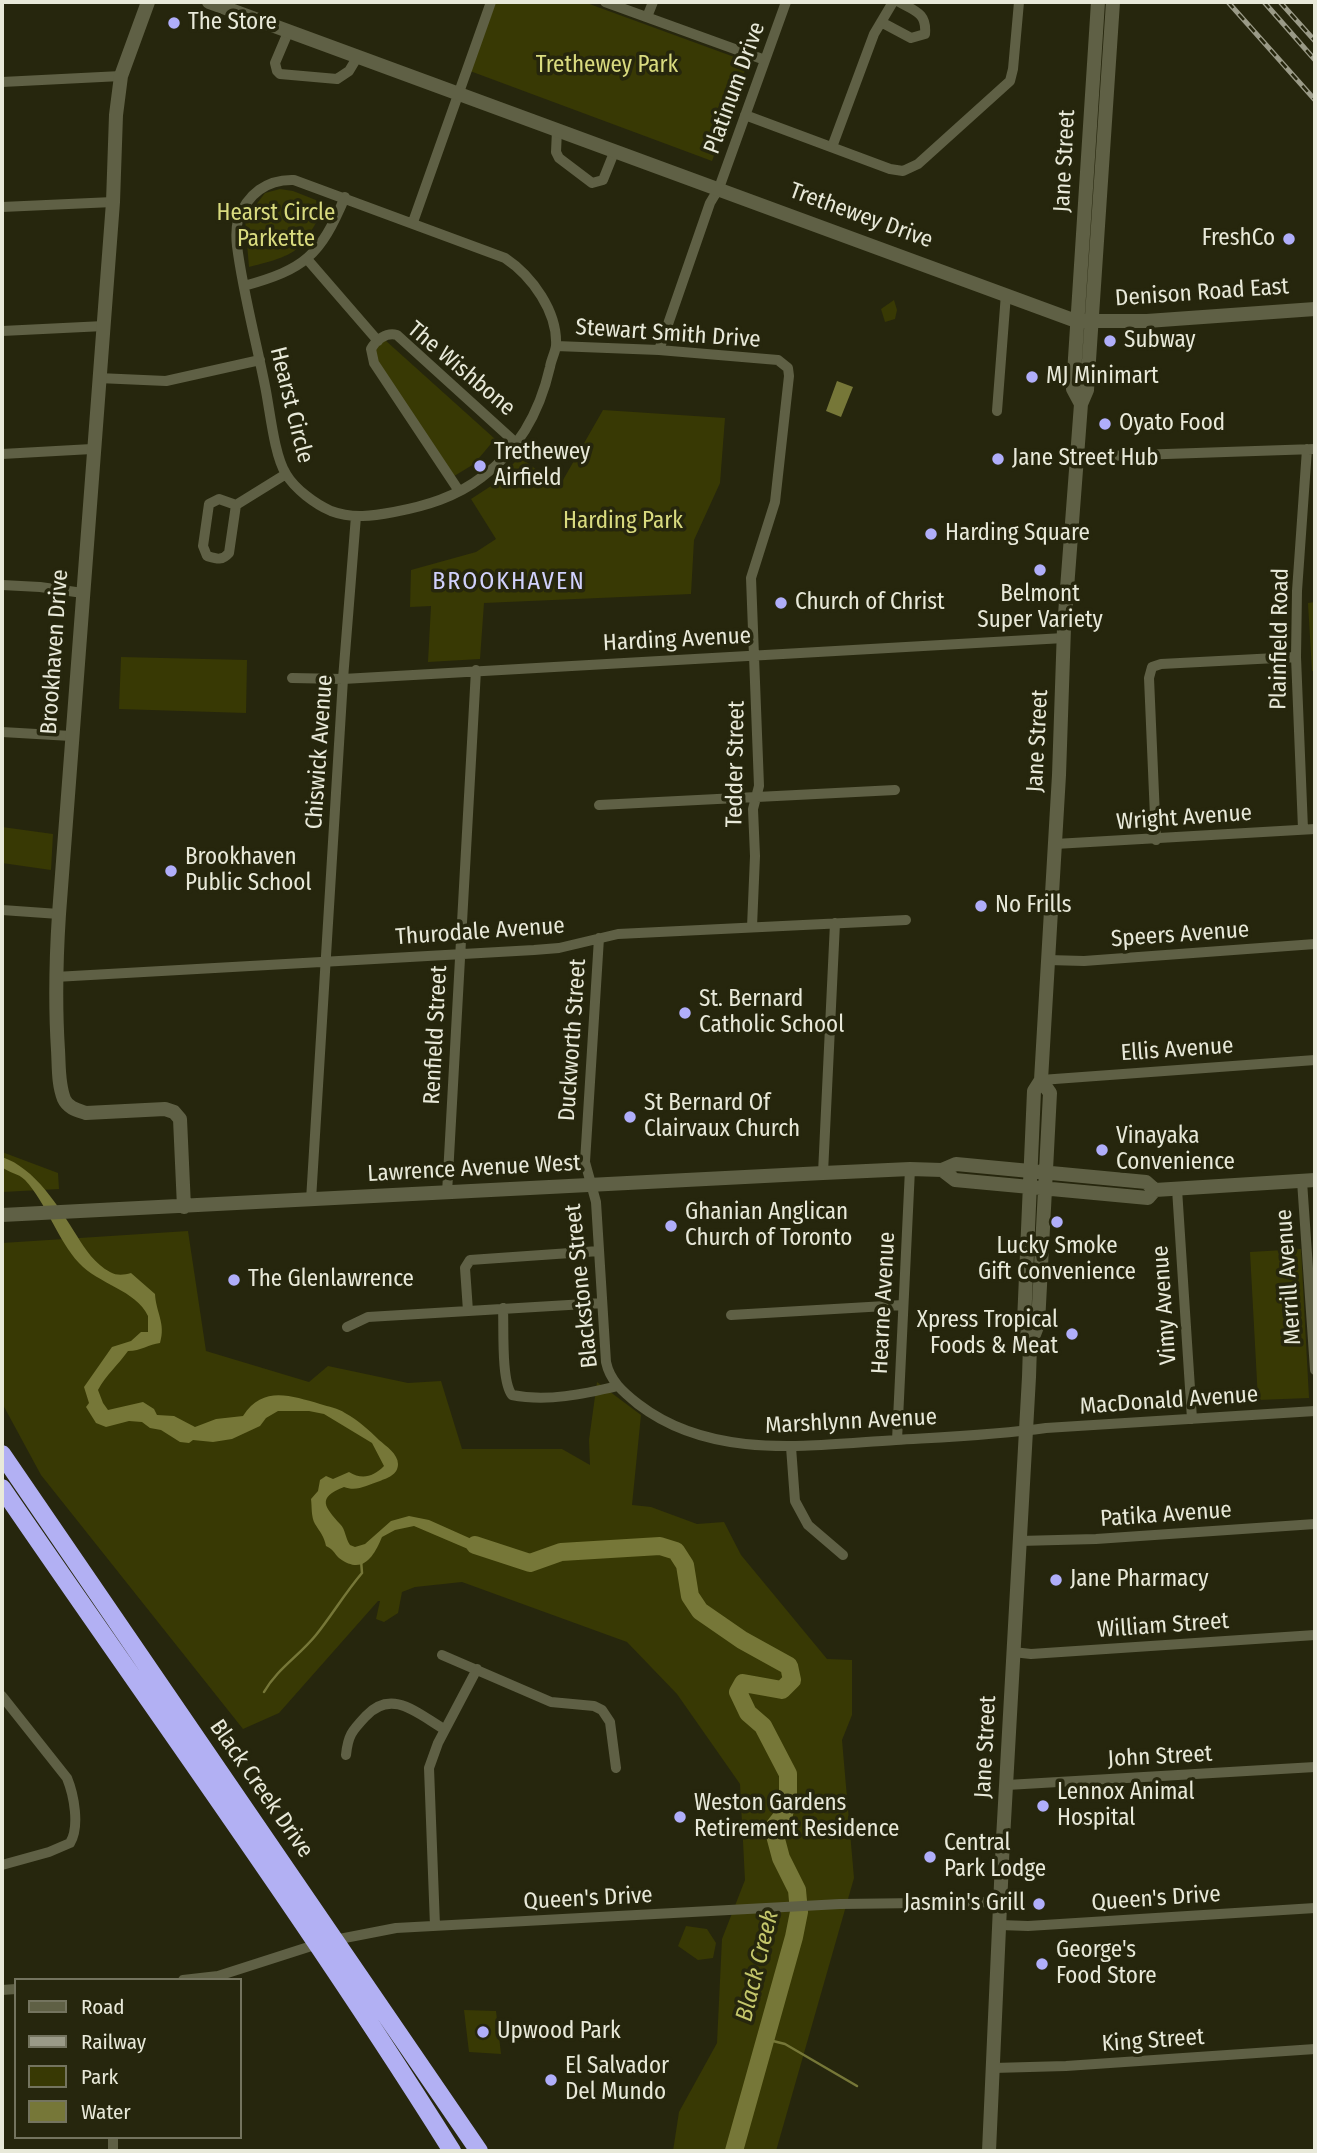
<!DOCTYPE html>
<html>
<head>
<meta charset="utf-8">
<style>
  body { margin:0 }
  #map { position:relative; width:1317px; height:2153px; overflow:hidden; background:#26260d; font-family:"Fira Sans Condensed",sans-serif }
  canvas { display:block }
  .frame { position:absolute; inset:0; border:4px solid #e8e9d9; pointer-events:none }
  .legend { position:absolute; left:14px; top:1978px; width:228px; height:161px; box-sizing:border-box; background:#26260d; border:2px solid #74745f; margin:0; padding:9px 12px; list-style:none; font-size:21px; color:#e8e9d9 }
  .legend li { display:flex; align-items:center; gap:14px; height:35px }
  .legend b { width:35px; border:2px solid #74745f }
</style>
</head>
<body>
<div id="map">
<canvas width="1317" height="2153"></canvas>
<div class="frame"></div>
<ul class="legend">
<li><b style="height:9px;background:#5f6045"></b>Road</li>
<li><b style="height:9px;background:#9a9a87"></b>Railway</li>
<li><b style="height:19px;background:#383904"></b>Park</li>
<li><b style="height:19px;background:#767738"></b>Water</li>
</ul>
</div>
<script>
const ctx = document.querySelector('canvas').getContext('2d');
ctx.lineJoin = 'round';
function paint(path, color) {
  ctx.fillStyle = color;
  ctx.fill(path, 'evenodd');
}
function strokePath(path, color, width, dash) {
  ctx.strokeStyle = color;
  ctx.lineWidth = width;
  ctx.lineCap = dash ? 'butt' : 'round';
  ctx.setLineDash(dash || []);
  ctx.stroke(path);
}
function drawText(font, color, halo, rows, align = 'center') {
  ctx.font = font + ' "Fira Sans Condensed",sans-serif';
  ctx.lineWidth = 7;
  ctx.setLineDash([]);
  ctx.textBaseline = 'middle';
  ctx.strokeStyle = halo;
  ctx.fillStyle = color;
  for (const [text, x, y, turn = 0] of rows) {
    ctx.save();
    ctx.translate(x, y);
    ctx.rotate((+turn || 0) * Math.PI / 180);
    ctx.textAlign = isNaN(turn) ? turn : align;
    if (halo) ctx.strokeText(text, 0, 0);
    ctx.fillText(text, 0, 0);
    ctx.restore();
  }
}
paint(new Path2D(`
  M496,2H584L748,62L712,161L470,71Z
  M280,189L293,191L326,204C301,251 301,254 249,267L245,219L265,193Z
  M894,300L897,310L895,319L885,322L881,309Z
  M385,340L495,439L474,464L451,478L375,357L374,345Z
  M603,410L725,418L720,483L694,540L691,594L484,603L480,659L428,662L431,606L410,607L411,570L476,552L496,539L471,499L491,486L520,457L559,487Z
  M1315,602V671H1312L1308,603Z
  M121,657L247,660L246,713L119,709Z
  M2,827L53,834L51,870L2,863Z
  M2,1152L58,1173L59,1189L2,1192Z
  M188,1231L206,1351L309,1382L328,1366L408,1383L441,1381L462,1449H562L590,1465L589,1440L597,1382L641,1415L632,1505L651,1507L697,1524L724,1522L741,1555L827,1659L852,1660V1715L842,1740L854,1878L776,2151H673L679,2112L717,2043L722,1939L745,1880L740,1784L677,1694L627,1642L462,1582L415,1587L402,1592L398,1613L384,1622L376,1619L380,1601H378L279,1713L243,1729L41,1475L2,1403V1243Z
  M1301,1249L1309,1398L1258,1400L1250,1252Z
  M686,1926L707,1929L716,1943L713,1958L698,1960L678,1946Z
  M464,2010L496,2011L501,2054L469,2052Z`), '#383904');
paint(new Path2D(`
  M837,381L853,387L841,417L826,411Z
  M2,1157C35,1168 59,1207 77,1236C85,1249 95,1264 110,1272C117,1276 124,1275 131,1273L155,1294C156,1313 166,1323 160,1343C149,1344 141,1351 128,1351C118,1365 106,1375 98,1390L103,1403L108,1410L143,1402L154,1409L157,1415L174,1416L195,1427L216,1419L243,1416C263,1385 291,1396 320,1404C329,1407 338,1408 345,1413C358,1420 369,1430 379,1440C386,1446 398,1454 398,1464C398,1475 387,1478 380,1481C367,1485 357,1492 344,1487C316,1498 325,1507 340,1524C346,1530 345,1538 350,1545L355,1547L365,1544L391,1521L409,1516L429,1520L476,1541L498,1546L495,1557L482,1555L414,1526L395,1530L382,1537C374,1556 363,1576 339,1558C334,1553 333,1549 326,1546C324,1536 320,1532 315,1524C311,1517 312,1507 311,1499L318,1491L320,1480L326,1476L333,1479L349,1472C362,1480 373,1477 384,1466L372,1443L324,1414L309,1411H278L266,1418L260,1426L232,1439L213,1442L193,1440L189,1443L180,1442L161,1430L150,1428L142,1422L129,1421L106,1427L96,1423L86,1407L89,1403L84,1387L112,1347L131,1341L141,1332H148V1316C136,1290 98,1284 79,1263C57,1239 47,1204 25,1180C18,1173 9,1173 2,1167Z`), '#767738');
strokePath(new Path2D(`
  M264,1692C277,1669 299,1656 316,1635C332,1615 345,1593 362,1573L361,1560
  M765,2039L785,2044L857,2086`), '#767738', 2.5);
strokePath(new Path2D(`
  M475,1545L530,1563L561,1552L660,1546L676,1551L685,1565L690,1596L700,1611L742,1640L789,1666L792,1680L782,1690L743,1683L738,1692L748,1713L763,1726L788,1774V1797L784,1814L773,1828L781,1858L797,1890L799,1912L794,1937L734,2151`), '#767738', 18);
strokePath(new Path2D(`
  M605,2L765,60
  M647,17L653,2
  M881,22L911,38L925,34C927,13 915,11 899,2
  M289,30L275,63L277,71L280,74L337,79L349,71L358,56
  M2,82L121,76
  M745,115L890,169L903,171L918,164L1010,81L1013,69L1019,2
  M557,130L556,152L559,158L592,183L603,180L615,150
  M832,147L874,34L893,2
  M294,180L505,258C532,276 558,312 556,346C555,353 551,360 550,367C540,411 519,450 482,477C456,497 426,506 394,512C373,516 352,519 331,511C315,504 295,489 286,474C274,455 270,410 265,386C256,340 243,293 237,246C236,237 236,228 238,220C247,194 267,179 294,180Z
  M2,207L113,202
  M413,222L491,2
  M307,259L378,341
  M244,286C305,269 320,256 345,197
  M2,331L104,326
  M556,346L659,350L778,360L788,368L789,376L775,502L751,578L759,786L753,809L755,856L752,927
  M659,350L710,203L719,188L786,2
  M98,378L166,381L260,360
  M997,411L1006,294
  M2,454L92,449
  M1077,457L1315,449
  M459,491L374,363L371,349C376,340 386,332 397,335L516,443
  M236,505L219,499L209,504L203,546L207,556C217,559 222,561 229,553L236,505L286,474
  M2,585L40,587L83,593
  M292,678L343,679L1064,638
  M2,732L71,736
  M599,805L895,790
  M1303,829L1296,657L1297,591L1307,449
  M1156,840L1149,678L1152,667L1161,664L1296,657
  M1055,844L1315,829
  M2,910L59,914
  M599,938L585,1162L596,1202L606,1362C610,1381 623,1392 638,1404C712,1461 809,1445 896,1440C946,1437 996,1435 1046,1428L1315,1411
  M1048,960L1084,961L1315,944
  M55,977L534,950L559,948L618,934L906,920
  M1041,1080L1315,1060
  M823,1173L835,923
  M1302,1181L1315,1370
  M1177,1189L1192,1419
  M447,1193L476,670
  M311,1200L343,679L356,516
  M503,1308C504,1328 501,1381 512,1395C547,1402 584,1394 618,1386
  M468,1311L465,1268L470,1260L599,1251
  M731,1315L903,1305
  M347,1327L368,1317L602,1303
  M897,1440L910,1169
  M791,1447L795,1501L808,1525L843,1555
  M1019,1541L1096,1539L1315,1524
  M1013,1652L1031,1654L1315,1635
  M442,1655L551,1702L594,1706L602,1710L610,1722L616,1768
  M2,1696L67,1778C74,1795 80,1827 70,1843L49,1852L2,1865
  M346,1755C348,1735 352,1731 366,1716C392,1688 418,1714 444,1729
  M1007,1785L1315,1767
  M1000,1925L1028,1926L1315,1908
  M435,1926L429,1768L438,1743L477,1669
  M183,1980L218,1976L324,1942L396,1928L840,1904L1001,1902
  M2,1990L16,1989
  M993,2068L1066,2066L1315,2049
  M113,2137V2151`), '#5f6045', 10);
strokePath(new Path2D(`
  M148,2L121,76L116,115L113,202L59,914C56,960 55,1004 58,1050C59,1066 58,1084 64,1099C68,1108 77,1110 86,1113L165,1109L174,1112L180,1119L184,1207
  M209,2L1076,321H1147L1315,309
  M1081,404L1073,389L1098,2
  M942,1170L955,1180L1148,1198L1155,1190L1315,1180
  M2,1215L823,1173L910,1169L942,1170L956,1164L1146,1182L1155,1190
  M1030,1345L1038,1324L1050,1093L1041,1080
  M989,2151L1003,1839L1029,1377L1030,1345L1024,1322L1034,1091L1041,1080L1059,775L1064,628L1081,404L1087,390L1113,2`), '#5f6045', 14);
strokePath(new Path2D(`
  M2,1454L479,2151
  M2,1488C153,1709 310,1924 452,2151`), '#b2b0f3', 18);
const rail = new Path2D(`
  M1228,2L1315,100
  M1264,2L1315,60
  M1280,2L1315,41`);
strokePath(rail, '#9a9a87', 5);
strokePath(rail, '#26260d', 2.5, [8]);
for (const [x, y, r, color] of [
  [174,23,7,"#b0aefa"],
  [1289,239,7,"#b0aefa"],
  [1110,341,7,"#b0aefa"],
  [1032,377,7,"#b0aefa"],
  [1105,424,7,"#b0aefa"],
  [998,459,7,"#b0aefa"],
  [480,466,7,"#b0aefa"],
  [931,534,7,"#b0aefa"],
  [1040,570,7,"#b0aefa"],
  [781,603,7,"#b0aefa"],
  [171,871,7,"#b0aefa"],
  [981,906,7,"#b0aefa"],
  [685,1013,7,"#b0aefa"],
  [630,1117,7,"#b0aefa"],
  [1102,1150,7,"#b0aefa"],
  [1057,1222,7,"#b0aefa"],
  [671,1226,7,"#b0aefa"],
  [234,1280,7,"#b0aefa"],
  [1072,1334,7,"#b0aefa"],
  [1056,1580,7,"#b0aefa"],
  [1043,1806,7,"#b0aefa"],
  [680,1817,7,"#b0aefa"],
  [930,1857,7,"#b0aefa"],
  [1039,1904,7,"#b0aefa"],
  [1042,1964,7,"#b0aefa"],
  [483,2032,7,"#b0aefa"],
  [551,2080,7,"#b0aefa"]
]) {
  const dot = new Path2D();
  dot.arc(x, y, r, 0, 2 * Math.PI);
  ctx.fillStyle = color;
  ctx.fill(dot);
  strokePath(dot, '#26260d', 2.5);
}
drawText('23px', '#e8e9d9', '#26260d', [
  ["The Store",188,23],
  ["FreshCo",1275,239,"right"],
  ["Subway",1124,341],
  ["MJ Minimart",1046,377],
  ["Oyato Food",1119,424],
  ["Trethewey",494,453],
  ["Airfield",494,479],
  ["Jane Street Hub",1012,459],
  ["Harding Square",945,534],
  ["Belmont",1040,595,"center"],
  ["Super Variety",1040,621,"center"],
  ["Church of Christ",795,603],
  ["Brookhaven",185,858],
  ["Public School",185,884],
  ["No Frills",995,906],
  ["St. Bernard",699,1000],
  ["Catholic School",699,1026],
  ["St Bernard Of",644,1104],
  ["Clairvaux Church",644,1130],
  ["Vinayaka",1116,1137],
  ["Convenience",1116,1163],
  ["Ghanian Anglican",685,1213],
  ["Church of Toronto",685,1239],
  ["Lucky Smoke",1057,1247,"center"],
  ["Gift Convenience",1057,1273,"center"],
  ["The Glenlawrence",248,1280],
  ["Xpress Tropical",1058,1321,"right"],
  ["Foods & Meat",1058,1347,"right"],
  ["Jane Pharmacy",1070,1580],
  ["Lennox Animal",1057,1793],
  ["Hospital",1057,1819],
  ["Weston Gardens",694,1804],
  ["Retirement Residence",694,1830],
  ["Central",944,1844],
  ["Park Lodge",944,1870],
  ["Jasmin's Grill",1025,1904,"right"],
  ["George's",1056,1951],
  ["Food Store",1056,1977],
  ["Upwood Park",497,2032],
  ["El Salvador",565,2067],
  ["Del Mundo",565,2093]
], 'left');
drawText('23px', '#d9db7f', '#26260d', [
  ["Trethewey Park",607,66],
  ["Hearst Circle",276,214],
  ["Parkette",276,240],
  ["Harding Park",623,522]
]);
drawText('23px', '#e8e9d9', '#26260d', [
  ["Platinum Drive",735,88,-70],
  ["Jane Street",1065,161,-87],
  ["Trethewey Drive",861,216,20],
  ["Denison Road East",1202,293,-4],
  ["Stewart Smith Drive",668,334,4],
  ["The Wishbone",461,369,40],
  ["Hearst Circle",291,405,76],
  ["Plainfield Road",1280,639,-89],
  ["Harding Avenue",677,640,-3],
  ["Brookhaven Drive",55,652,-86],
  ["Jane Street",1038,741,-87],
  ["Chiswick Avenue",320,752,-86],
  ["Tedder Street",736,764,-89],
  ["Wright Avenue",1184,818,-4],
  ["Thurodale Avenue",480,932,-4],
  ["Speers Avenue",1180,935,-4],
  ["Renfield Street",436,1035,-87],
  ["Duckworth Street",573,1040,-86],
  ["Ellis Avenue",1177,1050,-4],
  ["Lawrence Avenue West",474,1169,-3],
  ["Merrill Avenue",1289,1277,-94],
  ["Blackstone Street",582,1286,-96],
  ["Hearne Avenue",884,1303,-87],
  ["Vimy Avenue",1165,1305,-94],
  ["MacDonald Avenue",1169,1401,-4],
  ["Marshlynn Avenue",851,1422,-3],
  ["Patika Avenue",1166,1515,-4],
  ["William Street",1163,1626,-4],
  ["Jane Street",986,1747,-87],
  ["John Street",1160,1757,-3],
  ["Black Creek Drive",261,1789,55],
  ["Queen's Drive",588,1899,-3],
  ["Queen's Drive",1156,1899,-4],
  ["King Street",1153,2041,-4]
]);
ctx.letterSpacing = '2px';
drawText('24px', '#d1d1fd', '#26260d', [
  ["BROOKHAVEN",509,582]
]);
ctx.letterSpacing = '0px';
drawText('italic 24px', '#c4c76b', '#26260d', [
  ["Black Creek",758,1966,-76]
]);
</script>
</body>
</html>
